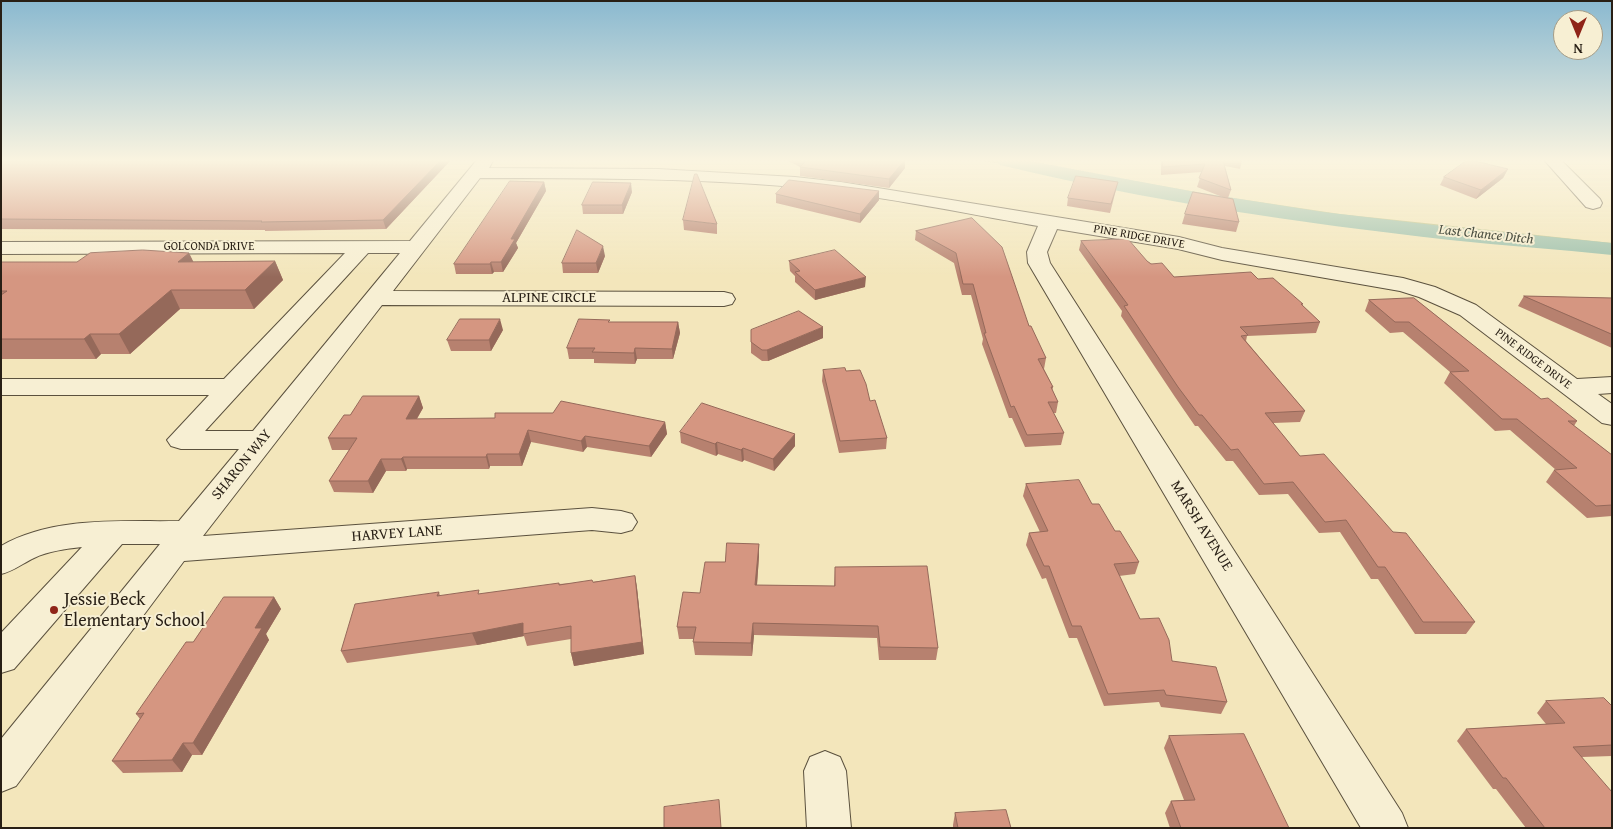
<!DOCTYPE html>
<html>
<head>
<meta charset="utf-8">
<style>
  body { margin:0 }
  #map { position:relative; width:1613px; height:829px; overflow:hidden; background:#f3e6bb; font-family:"Gentium Book Plus",serif }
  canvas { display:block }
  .frame { position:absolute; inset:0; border:2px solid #281f15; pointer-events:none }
  .north { position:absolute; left:1553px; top:10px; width:50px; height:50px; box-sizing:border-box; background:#f7efd3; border:1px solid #a49c87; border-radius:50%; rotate:180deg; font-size:14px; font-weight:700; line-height:20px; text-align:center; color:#281f15 }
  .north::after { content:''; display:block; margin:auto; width:18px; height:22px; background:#8f2418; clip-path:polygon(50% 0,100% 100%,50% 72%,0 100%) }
</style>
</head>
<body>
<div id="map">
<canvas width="1613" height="829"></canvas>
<div class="frame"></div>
<div class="north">N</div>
</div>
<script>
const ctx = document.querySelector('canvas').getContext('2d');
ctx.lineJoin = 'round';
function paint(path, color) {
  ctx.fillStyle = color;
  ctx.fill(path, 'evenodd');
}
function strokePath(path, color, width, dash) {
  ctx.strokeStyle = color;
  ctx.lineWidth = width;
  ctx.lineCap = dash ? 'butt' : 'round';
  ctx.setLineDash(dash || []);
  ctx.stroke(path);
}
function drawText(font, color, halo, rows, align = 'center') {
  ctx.font = font + ' "Gentium Book Plus",serif';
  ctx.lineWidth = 4;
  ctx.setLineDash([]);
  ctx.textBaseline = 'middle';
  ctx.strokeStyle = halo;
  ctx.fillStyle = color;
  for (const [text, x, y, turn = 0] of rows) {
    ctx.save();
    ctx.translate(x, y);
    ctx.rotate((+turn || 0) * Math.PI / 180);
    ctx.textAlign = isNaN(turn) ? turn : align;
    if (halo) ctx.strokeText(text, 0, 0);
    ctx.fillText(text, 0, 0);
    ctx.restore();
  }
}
paint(new Path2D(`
  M984,161H1020L1220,196L1340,214L1612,243V252C1401,234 1192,199 984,161Z`), '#c0c38c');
paint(new Path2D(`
  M997,161H1030L1195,192L1323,212L1450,227L1612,243V255C1558,249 1504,246 1450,240C1299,223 1147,201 1000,165Z`), '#9dc0ab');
const minor = new Path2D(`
  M476,161H493L489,168L658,169L795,177L841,182L1179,237L1222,248L1403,278L1435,287L1476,305L1577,379L1612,377V393L1598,394L1612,404V425L1602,423L1460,315L1419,297L1400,291L1222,260L1178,249L1057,229L1047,252L1050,263L1402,813L1408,828H1361L1028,263L1027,252L1038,226C958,212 876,195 795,187C690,178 585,178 480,178L393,291L724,292L732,294L735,299L732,304L724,306L382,305L203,536L592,508L621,511L632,514L637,522L632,530L621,533L592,530L184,561L16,786L1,792V739L160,544H122L14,669L1,673V633L82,547C65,549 49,551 34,558C23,563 14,571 1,574V546C54,516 120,522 179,521L239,449H181L171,446L167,440L209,395H1V379H224L345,253L1,254V242L410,241ZM368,253H400L253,431H205Z
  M1545,161H1562L1600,199L1602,203L1600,207L1593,209L1586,207Z
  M825,751L840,757L846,771L851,828H807L804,771L810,757Z`);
strokePath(minor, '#5b513e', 2);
paint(minor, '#f7efd3');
paint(new Path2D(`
  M1,161H450L386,229L265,231V230L1,229Z
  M788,161H904L905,168L889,188L800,176V167Z
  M1161,161H1242L1240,169L1225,166L1231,190L1228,198L1239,222L1236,232L1182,224L1185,214L1225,198L1197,187L1202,172L1161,175Z
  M1508,169L1503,178L1476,199L1440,185L1444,177Z
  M544,182L546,191L516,243L518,248L503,272H494L492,274H456L454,264Z
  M1116,190L1110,213L1067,206L1068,198Z
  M879,191V200L860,223L776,203V194Z
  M632,192L623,214H583L582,205Z
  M972,218L1046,358L1044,369L1053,387L1052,391L1058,402L1056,413H1053L1064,433L1061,445L1025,447L1012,418H1009L982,344L983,339L971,295H962L954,263L915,240L916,231Z
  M683,220L717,224V234L684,230Z
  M1081,241L1147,261L1174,277L1258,279L1303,304L1302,305L1320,322L1316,333L1247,336L1246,341L1305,411L1300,422L1273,423L1300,456L1393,532L1475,622L1466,634H1415L1378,579H1371L1340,532L1319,533L1288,494L1259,495L1233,461H1226L1198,426H1195L1175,397L1121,316L1122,311L1079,250Z
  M189,253L193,262L275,261L283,280L254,309H180L130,354H101L96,359H1V262H77Z
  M605,256L598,273H563L562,263Z
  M789,261L865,287L815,300L795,282V276L790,271Z
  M1524,296L1612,298V348L1518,306Z
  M1414,298L1541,399L1577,421L1574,426L1612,455V516L1587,518L1546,482L1554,470H1556L1510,430L1495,431L1444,383L1450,372L1403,332L1390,333L1365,311L1369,300Z
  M610,322H678L680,333L673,359H637L635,364L594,363V359H569L567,348Z
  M503,330L491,351H451L447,340Z
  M823,338L768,361H762L751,353V342Z
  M823,370L846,371L870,401L887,438L886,449L839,453L822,381Z
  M419,396L423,408L417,419L665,422L667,434L651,457L587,447L583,452L531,442L522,466H490L489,469H407L406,471H386L373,493L334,492L329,481L349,450H332L328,438L350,415Z
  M680,432L795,446L774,471L744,460L742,462L718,454L716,456L681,443Z
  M1026,484L1092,504L1115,531L1139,562L1135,574L1119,576L1140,619L1172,661L1227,702L1221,714L1161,707L1159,702L1104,706L1077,638H1069L1046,578L1042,579L1026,545L1029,533L1040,532L1023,496Z
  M759,544V556L757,585L834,586L835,567L938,648L936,660H879L877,638L754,635L752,656L695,655L693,642L694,639H679L677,627L700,593L725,562Z
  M635,576L637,588L644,654L574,666L571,653V639L527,646L524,636L477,645L347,663L341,651L439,592L440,596L480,594L559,584L593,582Z
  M274,597L281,609L266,634L269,640L202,755H192L182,772L123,773L112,761L140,719L136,714L193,642Z
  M1546,701L1612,706V756L1582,757L1612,828H1526L1496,789H1493L1457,741L1466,729L1546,724L1537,713Z
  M1169,736L1289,828H1170L1165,813L1171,801L1184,800L1164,748Z
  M955,813L1011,828H953V825Z`), '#b7816f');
paint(new Path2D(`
  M440,161H450L386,229L383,220Z
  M904,161H905V168L889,188V179Z
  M1508,169L1503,178L1476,199L1481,190Z
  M544,182L546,191L516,243L518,248L503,272L501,262L511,239Z
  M631,183L632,192L623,214L622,205Z
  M879,191V200L860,223V214Z
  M603,246L605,256L598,273L596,263Z
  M189,253L198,271L178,262Z
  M275,261L283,280L254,309L245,290Z
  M491,262L494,272L492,274L490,264Z
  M866,277L865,287L815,300V290Z
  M171,290L180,309L130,354L119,334Z
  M500,319L503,330L491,351L489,340Z
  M678,322L680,333L673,359L672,349Z
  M823,327V338L768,361L767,350Z
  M90,334L101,354L96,359L84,339Z
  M635,348L637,359L635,364L634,353Z
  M419,396L423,408L410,430L406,419Z
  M665,422L667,434L651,457L649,446Z
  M528,430L531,442L522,466L519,454Z
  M795,434V446L774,471L773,459Z
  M585,436L587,447L583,452L581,441Z
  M717,442L718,454L716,456L715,444Z
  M743,448L744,460L742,462L741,450Z
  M487,454L490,466L489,469L486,457Z
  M403,457L407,469L406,471L401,459Z
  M381,459L386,471L373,493L368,481Z
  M759,544V556L756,598L755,585Z
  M635,576L637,588L644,654L574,666L571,653Z
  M274,597L281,609L266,634L269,640L202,755L193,743L255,628Z
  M523,623V634L524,636L477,645L472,633Z
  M753,623L754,635L752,656L751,643Z
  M183,743L192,755L182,772L172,760Z`), '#95695a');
const building = new Path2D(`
  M1,161H440L383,220L261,222L262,221L1,219Z
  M805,161H904L889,179L800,167L806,161Z
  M1163,161H1223L1231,190L1199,178L1205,164L1163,167Z
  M1466,161H1475L1508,169L1481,190L1444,177Z
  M695,174H697L717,224L683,220Z
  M1076,176L1118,182L1111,204L1068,198Z
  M789,180L879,191L860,214L776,194Z
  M510,181L544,182L511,239H515L501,262H491L490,264H454Z
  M593,182L631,183L622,205H582Z
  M1193,192L1233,199L1239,222L1185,214Z
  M972,218L1002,247L1029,326H1031L1046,358L1038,359L1053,387H1051L1058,402H1048L1064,433L1027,435L1014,406L1011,407L984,333H986L973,284H963L956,253L916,231Z
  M577,230L603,246L596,263H562Z
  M1128,239L1147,261L1151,264L1162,263L1174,277L1251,272L1258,279L1273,278L1303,304H1301L1320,322L1240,327L1248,335L1241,336L1305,411L1265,413L1300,456L1324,454L1393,532L1406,533L1475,622H1423L1385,567H1378L1346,520L1325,522L1293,482L1264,484L1238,449L1231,450L1202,415H1199L1178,387L1124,306L1128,305L1081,241Z
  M143,250L189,253L178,262L275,261L245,290H171L119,334H90L84,339H1V295L7,291H1V262H77L90,253Z
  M835,250L866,277L815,290L795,272L800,271L789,261Z
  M1524,296L1612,298V334Z
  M1414,298L1541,399L1548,398L1577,421H1568L1612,455V505L1596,506L1554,470L1577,468L1517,419H1502L1450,372L1469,371L1409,322H1395L1369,300Z
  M799,311L823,327L767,350H762L751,342V330Z
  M460,319H500L489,340H447Z
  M579,319L610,320L608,322H678L672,349L635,348L634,353L592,352L595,348H567Z
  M845,368L846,371L860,370L866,384L870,401L875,400L887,438L840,441L823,370Z
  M363,396H419L406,419L495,418V413H553L561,401L665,422L649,446L585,436L581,441L528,430L519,454H487L486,457H403L401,459H381L368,481H329L357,438H328L344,415H350Z
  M702,403L795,434L773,459L743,448L741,450L717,442L715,444L680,432Z
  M1079,480L1092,504H1099L1115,531H1120L1139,562L1114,564L1140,619L1159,618L1169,640L1172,661L1216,667L1227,702L1166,695L1164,690L1108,694L1081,626H1072L1049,566H1044L1029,533L1048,531L1026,484Z
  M727,543L759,544L755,585L835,586V567L927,566L938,648L880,647L878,626L753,623L751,643L693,642L696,627H677L683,592L700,593L705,562H725Z
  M635,576L642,642L571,653V626L523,634V623L472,633L341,651L355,604L439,592L437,596L479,590L478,594L559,583V585L592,580L593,582Z
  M224,597H274L255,628H262L193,743H183L172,760L112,761L144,713L136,714L186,642H193Z
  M1604,698L1612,706V745L1573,747L1612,792V828H1545L1506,778H1503L1466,729L1565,723L1546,701Z
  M1244,734L1289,828H1181L1171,801L1195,800L1169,736Z
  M719,800L721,828H664V807Z
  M1006,810L1011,828H958L955,813Z`);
paint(building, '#d59681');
strokePath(building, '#95695a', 1);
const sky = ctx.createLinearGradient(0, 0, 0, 277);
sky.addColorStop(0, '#8ab9d0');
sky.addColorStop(0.58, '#faf4e0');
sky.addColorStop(1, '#faf4e000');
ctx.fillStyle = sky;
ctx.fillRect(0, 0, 1613, 277);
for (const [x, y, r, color] of [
  [54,610,5,"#8f2418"]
]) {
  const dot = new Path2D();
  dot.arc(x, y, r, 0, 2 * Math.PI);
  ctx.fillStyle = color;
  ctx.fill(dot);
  strokePath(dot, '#f7efd3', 2);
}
drawText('12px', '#281f15', '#f7efd3', [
  ["PINE RIDGE DRIVE",1139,237,10],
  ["GOLCONDA DRIVE",209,247],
  ["PINE RIDGE DRIVE",1533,359,37]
]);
drawText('italic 14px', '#4b4f42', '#f7efd3', [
  ["Last Chance Ditch",1486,235,6]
]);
drawText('15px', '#281f15', '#f7efd3', [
  ["ALPINE CIRCLE",549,298],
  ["SHARON WAY",242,465,-51],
  ["MARSH AVENUE",1201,526,58],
  ["HARVEY LANE",397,534,-4]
]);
drawText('18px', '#281f15', '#f7efd3', [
  ["Jessie Beck",64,600],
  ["Elementary School",64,621]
], 'left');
</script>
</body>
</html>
